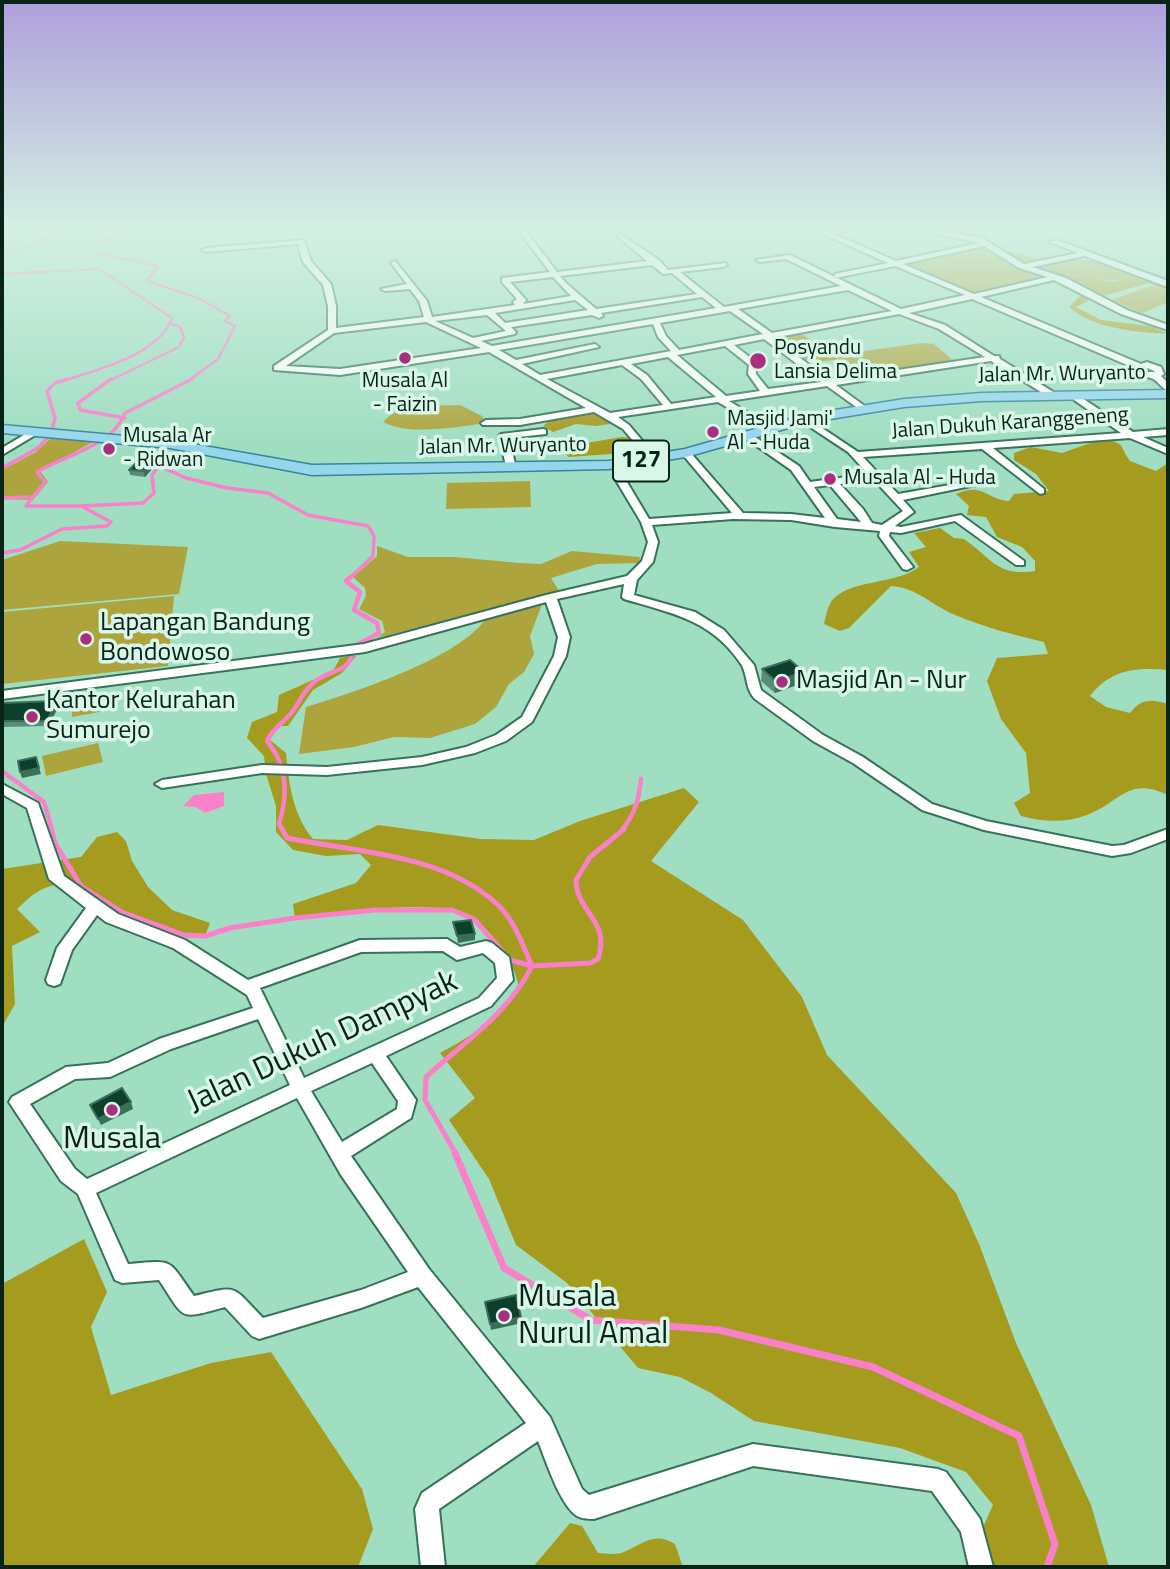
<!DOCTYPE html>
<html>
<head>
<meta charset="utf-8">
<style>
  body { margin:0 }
  #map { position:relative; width:1170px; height:1569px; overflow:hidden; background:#9fdec1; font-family:"Titillium Web",sans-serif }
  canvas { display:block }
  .frame { position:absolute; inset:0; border:4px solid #092318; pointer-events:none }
</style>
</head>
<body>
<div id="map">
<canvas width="1170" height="1569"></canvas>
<div class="frame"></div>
</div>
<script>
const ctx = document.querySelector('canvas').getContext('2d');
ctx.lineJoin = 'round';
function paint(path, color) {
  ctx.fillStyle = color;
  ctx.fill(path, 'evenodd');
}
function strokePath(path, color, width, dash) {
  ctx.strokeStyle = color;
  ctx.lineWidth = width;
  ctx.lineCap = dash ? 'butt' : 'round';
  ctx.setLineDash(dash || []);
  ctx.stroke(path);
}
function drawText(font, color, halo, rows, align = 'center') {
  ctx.font = font + ' "Titillium Web",sans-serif';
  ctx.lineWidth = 7;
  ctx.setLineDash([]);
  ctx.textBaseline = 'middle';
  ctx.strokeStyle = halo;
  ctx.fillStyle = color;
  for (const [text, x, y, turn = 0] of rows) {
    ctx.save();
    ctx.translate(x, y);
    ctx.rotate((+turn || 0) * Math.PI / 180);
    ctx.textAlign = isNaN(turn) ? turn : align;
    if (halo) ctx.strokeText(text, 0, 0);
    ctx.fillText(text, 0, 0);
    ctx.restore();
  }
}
paint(new Path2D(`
  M984,245L1053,277L978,295L900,264Z
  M1069,260H1091L1139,276C1118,286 1069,277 1048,266Z
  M1151,286L1168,292V302L1142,313L1112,300Z
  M922,343L934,344L955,362L862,377L836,360V355Z
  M460,405L482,416L486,423C458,427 408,436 383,422C398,403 438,406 460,405Z
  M53,436L102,437L40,471L48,482L33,500L2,499V470L36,452Z
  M530,481L531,507L446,509L447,483Z
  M60,541L188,547L179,594L2,610V560Z
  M377,546L408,557H455L519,563L541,564L572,551L640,557L639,563L597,564L551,578L559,591L377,638L385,632L382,621L359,609L366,596L365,588L353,577L377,556Z
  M174,596L168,666L2,684V612Z
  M542,604L530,636L534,654L524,672L509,684L496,707L475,724L430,738L394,737L354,747L299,754L306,707C352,693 461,658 486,618Z
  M99,692V712L72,717V696Z
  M98,743L103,762L46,776L42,756Z`), '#ada43d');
paint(new Path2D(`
  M975,233L1013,253L1059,263L1049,266L1070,275L1112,282L1142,276L1162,285L1168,292L1149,283L1089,300L1076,307L1101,320L1150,326L1168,334C1137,332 1093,329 1069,307L1080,296L1077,292L988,246L957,236Z
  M798,332L836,355V360L809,362L776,336Z
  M592,413L602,416L610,424L596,426L576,424L553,432L543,426L555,416Z
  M622,437L632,438L638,452L569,457L556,448Z
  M1099,440C1126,441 1119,446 1130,461L1156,471L1168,463V670C1136,667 1111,669 1090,696L1106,707L1130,713C1141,698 1152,699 1168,704V795C1127,776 1121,802 1087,815C1066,823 1043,822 1021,816L1014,803L1030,793L1026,753L1001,719L987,681L997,658L1048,654L1044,642C1014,635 984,627 955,615C933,606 916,587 891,586L849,628L840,631L824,624C826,617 827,608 831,602C847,579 896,585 919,567L909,552L926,547L914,533L940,528L954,538L964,539C991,557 996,577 1035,571V561L1022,547L997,537L986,517L967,515L969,506L956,494C983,482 985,499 1009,501L1014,494L1049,491L1036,474L1014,460V453L1031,447L1062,453Z
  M348,656H356L342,673L313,690L288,726H276L270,740L286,753C289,785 293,815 313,839L347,840L378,825L481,839L534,840L580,821L684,788L699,802L651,861L743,920L802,997L827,1055L956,1193L979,1244L1016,1343L1091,1505L1109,1567H965L993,1505L966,1472L900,1448L754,1421L711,1393L680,1377L638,1368L567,1283L516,1245L489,1179L449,1120L475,1098L440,1053C468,1038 504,1017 519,988C514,957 484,916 452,910C412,901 337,914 295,918L293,904L356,883L371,865L360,854L326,856L293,850L276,832V806L266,774L264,756L247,738L252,722L277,712L279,695L333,671L340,658Z
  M117,832L126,841L132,861L148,887L172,910L210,923L205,936C177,934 163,923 136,933C116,903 77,869 39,891C31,895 24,903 17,909L40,932L12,946L15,1004L2,1027V869L81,857L97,837Z
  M84,1239L107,1292L91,1327L111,1395L211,1363L271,1352L362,1489L373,1529L358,1567H2V1284Z
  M570,1523L582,1526L598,1553C605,1553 614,1555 621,1553C641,1546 653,1530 675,1544L683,1567H533Z`), '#a59b1f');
paint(new Path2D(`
  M224,792V806L205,813L196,807L183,806L194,795Z`), '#f980c9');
strokePath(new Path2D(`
  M148,226L93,244L97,253L158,266L147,281L198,298L230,316L225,321L235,326L218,359L188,381
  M2,252L21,249L72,226
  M2,274L99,269L172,318C158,356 98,369 63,381
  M109,381L179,347L184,337L180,327L172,324`), '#f980c9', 2.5);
strokePath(new Path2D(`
  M111,379L78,403L80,410L125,418
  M52,430L55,418L47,391L55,383L68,379
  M2,468L38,448L50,435
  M2,498L30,497
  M81,506L143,503L154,493L152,475L159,466L186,478L227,488L268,493L308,515L368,526L374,536L373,556L350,578
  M2,553L20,550L62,529L107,526L111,522L81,506H26L45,482L37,472C65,455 113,446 125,413L192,379`), '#f980c9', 3.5);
strokePath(new Path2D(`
  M2,771L44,802L52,830
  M283,830L279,824C288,795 287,765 267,741C273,727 283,724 292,712C299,703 303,692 312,684C330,667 349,677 355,646L379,633L377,623L354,610L360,592L346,581L352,576
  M622,830C635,814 639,799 641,779`), '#f980c9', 4.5);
strokePath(new Path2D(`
  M51,829L55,843L81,886L122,912L184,935L205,936L230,928L295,918L375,910H452L474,919L510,960L532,966L590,963L598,959C611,920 576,912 576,880L590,857L624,829
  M282,829L287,838C356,852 444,854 498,905C515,921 523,946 532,966C508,1014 464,1042 426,1077L425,1100L456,1154`), '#f980c9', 5);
strokePath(new Path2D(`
  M455,1153L504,1268L591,1320L719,1330L873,1367L1019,1436L1055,1544L1047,1567`), '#f980c9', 7);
const minor = new Path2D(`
  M515,226H522L557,272L647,261L618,237L620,234L659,260L668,270L726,263L727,265L723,267L680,272L724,307L841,286L786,259L760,262L756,260L790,255L901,309L965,295L895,266L835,278V274L888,263L805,226C813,226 820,231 828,232C840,232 853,226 865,226L834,234L896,261L979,243L903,226H917L982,238L1024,264L1078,253L1050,242L1057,240L1168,281V286H1165L1085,256L1032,267L1066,278L1127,310L1168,325V330L1121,314L1054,280L981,297L1141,364L1147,362L1161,367L1164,374L1161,376L1168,383V391C1162,388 1160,384 1155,380C1148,375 1139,378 1129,369L1132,367L972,299L909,313L945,325L994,356H999L1000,359L1055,393V397H1049L991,361L836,385L866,407L868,409L863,412L827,386L729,401L770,426L772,428L767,431L718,402L618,417L629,425L656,457V461H650L623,429L594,412L520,425H483L481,423L486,420L520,419L586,408L489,352L340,375L274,370V366L328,330V306L323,285L303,262L298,244L206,252L202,250L206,248L304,240L311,261L331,284L336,306V328L424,317L419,301L410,289L385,291L381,289L407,284L391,263L395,261L427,301L432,317L515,305L513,302L517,299L502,282V278L550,272ZM984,246L1019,268L1048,277L974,294L903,264ZM652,265L663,274L672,273L697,294L596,309L567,284L560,276ZM553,277L571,296L523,304L526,300L510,282ZM848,290L892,311L772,333L738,309ZM702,297L716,308L492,346L481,341L515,334L516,332L511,327L592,315L599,318L603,316L601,313ZM575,300L588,310L505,323L495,313ZM730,311L763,334L679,350L666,336L660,323ZM899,314L939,329L985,357L830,380L773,338ZM487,315L506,331L473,338L435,321ZM426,322L481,348L340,369L286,366L334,333ZM653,324L658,337L671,351L540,375L522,364L599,347L595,344L516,360L499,350ZM764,339L821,382L768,389L756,374V362L734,345ZM725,346L749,365L748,374L760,391L726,396L677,355ZM668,357L716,397L671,404L647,375L631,364ZM622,365L641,379L663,405L610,413L547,379ZM1147,368L1154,371L1155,372H1145L1140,370Z
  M1073,392L1133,432L1168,429V435L1143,437L1168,448V454L1130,438L993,448L1044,489V493L1040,494L982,449L863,457L898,494L990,478V482L903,500L914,512L895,526L901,527L961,515L1024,561V565H1016L955,521L901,533L890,532L889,536L913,567L907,570L903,569L879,536L880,531L835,527L791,520L733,519L652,525L658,542L653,562L637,580L634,595L695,612L724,630L754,665L761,690L765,693L823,735L863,757L932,804L986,821L1112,846L1124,845L1168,829V839L1131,853L1112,856L984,830L922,810L853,763L813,741L755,699C745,689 748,675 741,664C712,620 671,613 624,599L622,597L624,584L557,599L570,637L566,656L532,722L506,741L475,753L422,765L327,775L262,773L162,788L155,784L162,780L262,765L327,767L422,757L466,747L496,735L522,717L554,656L558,637L546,602L365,652L2,699V691L364,644L546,595L627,576L642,561L648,542L641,522L614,477L634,459L639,462L624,477L649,519L732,513L683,455V451H689L743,513L791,514L825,518L791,470L741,435L749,433L799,466L810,482L868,474L848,452L801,421L799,419L804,416L858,452L1121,433L1070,397V393ZM873,479L903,511L882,525L872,523L863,509L840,484ZM830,485L861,522L837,519L814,487Z
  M34,429L42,431L2,455V448Z
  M543,429L546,430V434L509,438L516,468L507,470L499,436L501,434Z
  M2,784L38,803L64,876L118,914L185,940L248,980L360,940L447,939L460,947L486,941L492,943L509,957L513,980L491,1006L386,1056L416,1100L411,1118L351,1156L429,1269L550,1417L582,1489L589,1495L753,1444L938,1469L946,1472L980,1519L993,1567H969L961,1532L932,1491L753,1466L594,1519C588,1519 583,1519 577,1516C560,1505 546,1461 538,1441L439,1509L445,1567H421L415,1509L422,1493L526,1423L418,1287L361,1308L259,1339L252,1336L225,1307C177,1320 186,1320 159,1280L122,1283L115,1280L78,1194L61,1181L9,1102L12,1097L66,1067L108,1063L159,1039L253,1008L247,995L173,948L106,922L97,915L72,950L60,984L54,986L48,984L46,980L57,948L86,908L49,879L27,808L2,794ZM443,951L457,960L483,953L495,963L497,978L479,998L304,1078L260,988L361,952ZM258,1019L290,1085L87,1179L75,1169L30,1104L75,1079L110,1077L171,1049ZM372,1063L398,1101L397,1109L342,1142L311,1091ZM297,1098L341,1175L408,1272L361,1290L263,1318C231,1285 239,1285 194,1296C167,1258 175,1260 128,1264L96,1193Z`);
const primary = new Path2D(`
  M1168,390V398L982,401L904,407L806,423L686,457L609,469L312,475L170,448L2,433V425L170,440L312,465L609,461L685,449L804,415L904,399L982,393Z`);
strokePath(minor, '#36735a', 4);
strokePath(primary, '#37869b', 3);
paint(minor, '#fff');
paint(primary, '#96d6ed');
paint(new Path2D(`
  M158,456L159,461L145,477L130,475L129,470Z
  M762,669L802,683L775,693L761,681Z
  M56,701L58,707L49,726L2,727V703Z`), '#568e77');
paint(new Path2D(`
  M158,456L159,461L145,477L143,471Z
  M804,672L802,683L775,693L776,681Z
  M56,701L58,707L49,726L47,721Z
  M39,768L41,774L22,778L20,772Z
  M475,934V940L458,943L457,936Z
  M131,1102L133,1109L101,1125L98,1119Z
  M521,1317L522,1323L491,1330L490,1324Z`), '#3a6f59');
const building = new Path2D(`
  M144,455L158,456L143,471L129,470Z
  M790,660L804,672L776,681L762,669Z
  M56,701L47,721H2V703Z
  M36,757L39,768L20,772L18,761Z
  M471,920L475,934L457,936L453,922Z
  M122,1088L131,1102L98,1119L90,1105Z
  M516,1295L521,1317L490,1324L485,1302Z`);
paint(building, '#0e3f2d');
strokePath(building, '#3a6f59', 2);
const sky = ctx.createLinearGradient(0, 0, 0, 446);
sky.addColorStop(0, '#af9fdc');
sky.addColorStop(0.51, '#d4f0e3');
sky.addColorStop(1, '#d4f0e300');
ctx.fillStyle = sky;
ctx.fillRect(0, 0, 1170, 446);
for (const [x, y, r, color] of [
  [405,358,7,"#aa2e80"],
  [758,361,9,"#aa2e80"],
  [713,432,7,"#aa2e80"],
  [109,449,7,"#aa2e80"],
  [830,479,7,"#aa2e80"],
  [86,639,7,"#aa2e80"],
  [782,682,7,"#aa2e80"],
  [32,717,7,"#aa2e80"],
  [112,1110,7,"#aa2e80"],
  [504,1316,7,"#aa2e80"]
]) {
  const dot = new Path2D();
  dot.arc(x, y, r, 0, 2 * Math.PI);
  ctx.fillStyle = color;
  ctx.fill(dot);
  strokePath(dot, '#d8f7e8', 2.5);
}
drawText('21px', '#092318', '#d8f7e8', [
  ["Posyandu",774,349],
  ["Lansia Delima",774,373],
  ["Musala Al",405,382,"center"],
  ["- Faizin",405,406,"center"],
  ["Masjid Jami'",727,420],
  ["Al - Huda",727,444],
  ["Musala Ar",123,437],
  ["- Ridwan",123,461],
  ["Musala Al - Huda",844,479]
], 'left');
drawText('21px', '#092318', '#d8f7e8', [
  ["Jalan Mr. Wuryanto",1062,375,-1],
  ["Jalan Dukuh Karanggeneng",1010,424,-4],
  ["Jalan Mr. Wuryanto",503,447,-1]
]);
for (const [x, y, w] of [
  [641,461,56]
]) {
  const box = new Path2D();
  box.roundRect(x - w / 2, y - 20.5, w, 41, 5);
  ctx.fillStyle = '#d8f7e8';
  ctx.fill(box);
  strokePath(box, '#092318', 2);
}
drawText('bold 24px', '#092318', null, [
  ["127",641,461]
]);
drawText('26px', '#092318', '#d8f7e8', [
  ["Lapangan Bandung",100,624],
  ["Bondowoso",100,654],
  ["Masjid An - Nur",796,682],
  ["Kantor Kelurahan",46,702],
  ["Sumurejo",46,732]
], 'left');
drawText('32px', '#092318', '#d8f7e8', [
  ["Jalan Dukuh Dampyak",323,1043,-25]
]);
drawText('32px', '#092318', '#d8f7e8', [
  ["Musala",112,1140],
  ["Musala",518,1298,"left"],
  ["Nurul Amal",518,1335,"left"]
]);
</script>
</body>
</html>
